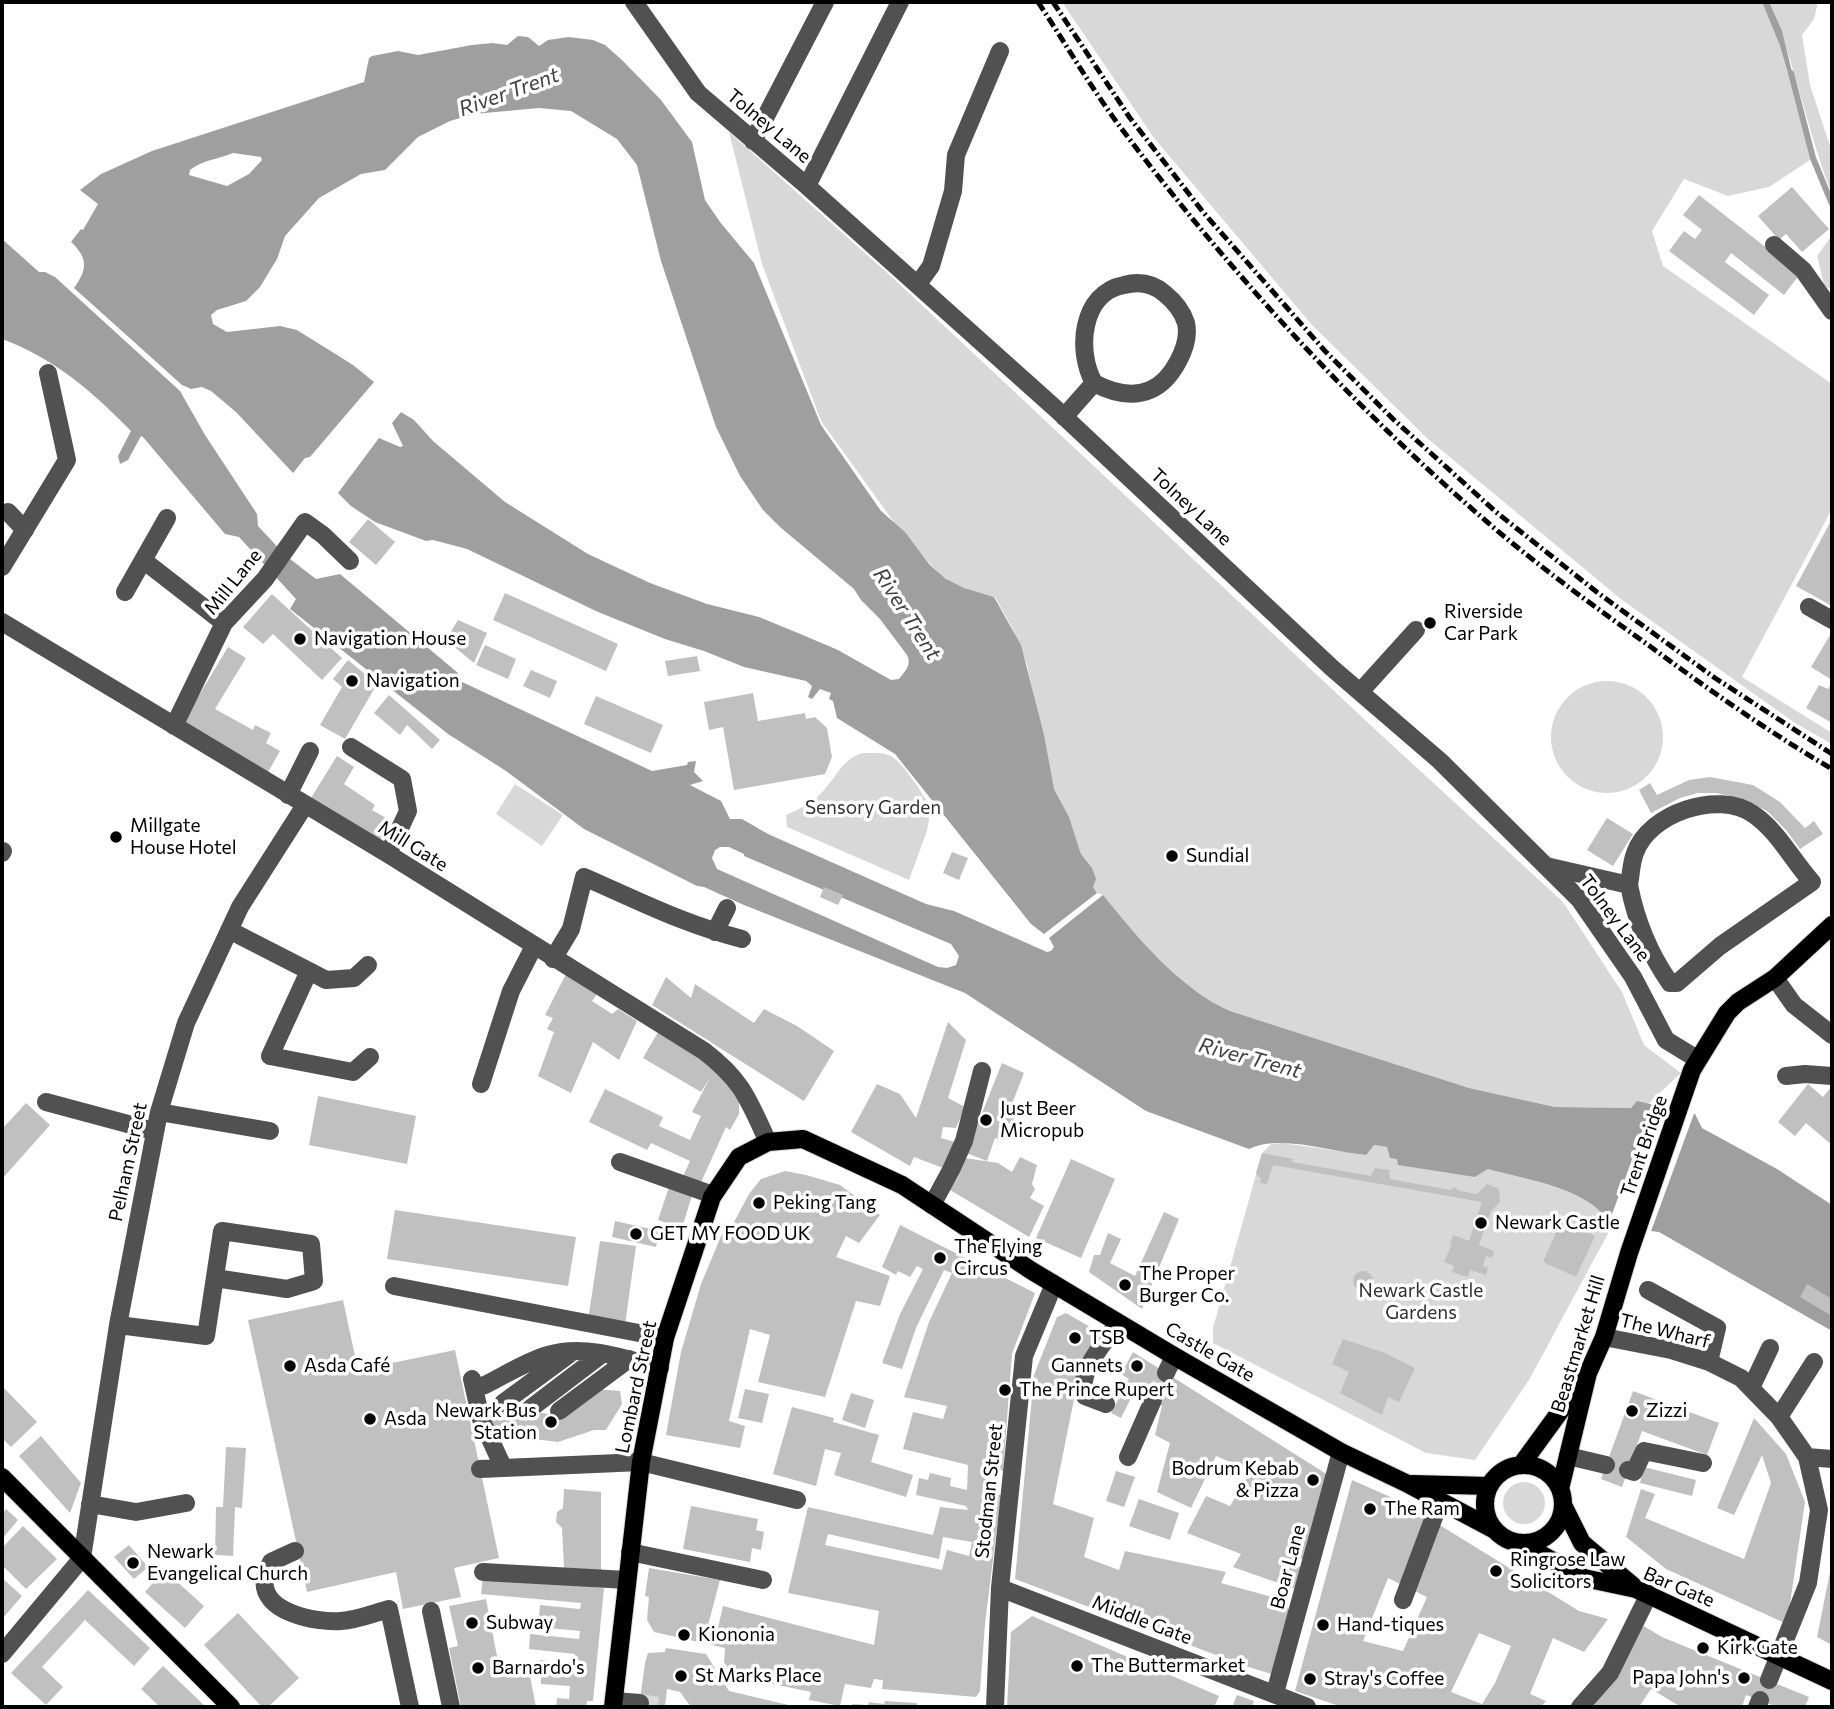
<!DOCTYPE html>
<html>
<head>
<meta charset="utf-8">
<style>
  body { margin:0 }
  #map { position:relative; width:1834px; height:1709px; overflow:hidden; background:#fff; font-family:Commissioner,sans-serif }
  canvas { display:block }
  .frame { position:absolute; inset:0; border:4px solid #000; pointer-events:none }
</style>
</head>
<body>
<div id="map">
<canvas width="1834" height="1709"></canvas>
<div class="frame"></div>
</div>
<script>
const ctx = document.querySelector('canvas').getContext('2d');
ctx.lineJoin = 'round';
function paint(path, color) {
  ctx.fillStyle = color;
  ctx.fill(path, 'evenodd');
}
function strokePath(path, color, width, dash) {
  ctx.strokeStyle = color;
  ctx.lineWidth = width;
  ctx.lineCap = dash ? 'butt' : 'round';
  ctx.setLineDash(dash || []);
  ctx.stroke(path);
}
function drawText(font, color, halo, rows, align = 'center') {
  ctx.font = font + ' Commissioner,sans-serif';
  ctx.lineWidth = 7;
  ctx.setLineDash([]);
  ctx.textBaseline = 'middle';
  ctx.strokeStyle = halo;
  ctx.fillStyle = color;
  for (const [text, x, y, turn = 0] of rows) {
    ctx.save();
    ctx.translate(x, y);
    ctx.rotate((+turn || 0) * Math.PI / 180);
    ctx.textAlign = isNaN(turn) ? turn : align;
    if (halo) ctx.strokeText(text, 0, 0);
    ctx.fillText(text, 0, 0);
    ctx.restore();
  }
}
paint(new Path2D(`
  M1062,2H1762L1780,46L1813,158L1769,187L1728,196L1684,179L1652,231L1663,266L1832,384V509L1742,677L1832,733V744L1795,723L1622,600L1428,439L1312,325L1154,138Z
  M1769,2H1818L1814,19L1802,35L1810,85L1832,152V194C1807,131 1796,64 1769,2Z
  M729,132L894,279L1379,733L1563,902L1622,992L1644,1045L1681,1073L1649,1103L1631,1108L1555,1107L1469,1088L1230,1011C1181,989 1136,937 1103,895L1097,893L1093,887L1092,868L1081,854L1069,817L1054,789L1027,665L1014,631L995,597C978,592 957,589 944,577C925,562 914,540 896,525L821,421L762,264Z
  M1832,235V291L1824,285L1817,256Z
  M1551 737a56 56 0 1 1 112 0a56 56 0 1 1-112 0Z
  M862,753C871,753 883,752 891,756C906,765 921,793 931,807L927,831L909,880L787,827L786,815C799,809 813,803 823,791C838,775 841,761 862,753Z
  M515,784L563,815L542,846L496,814Z
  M1283,1143L1365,1155L1373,1145L1387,1147L1397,1159L1475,1177L1488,1169C1530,1181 1589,1187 1612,1226L1529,1380L1475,1460L1426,1453L1213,1343V1328L1262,1153L1271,1144Z
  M1503 1503a21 21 0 1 1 42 0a21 21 0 1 1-42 0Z`), '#d8d8d8');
paint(new Path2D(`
  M1762,2H1769L1782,31L1813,158L1780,46Z
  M518,36L528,37L539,46L548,40L569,37L593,40L605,45L622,60L661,100L692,142L705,200L720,222L754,263L821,425L881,511L905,532L930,565L946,579L964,588L994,597L1021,645L1044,735L1054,789L1069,817L1081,854L1092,868L1096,879L1093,887L1097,893L1044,934L1031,924L895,754L837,718L833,701L829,699L831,693L820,689L812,699L808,697L812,686L806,681L744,667L704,651L665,639L598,612L467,549L433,540L426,541L375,522L351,506L338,493L379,438L400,447L403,446L392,423L401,412L414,420L433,441L505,502L588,554L650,583L707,604L759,617L798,633L838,650L891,680L899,679C905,671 912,665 907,655L880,619L861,600L854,589L780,527L763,510L740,476L716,427L704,391L661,261L637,165L617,139L571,111L539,108L474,114L450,121L418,137L385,170L361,174L319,198L285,236L277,259L260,287L246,301L217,310L211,315L213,324L227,332L280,326L297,330L353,365L374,382L310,457L305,458L293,473L236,412L211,391L202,387L191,389L182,385L74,288C87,270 89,259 71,242L81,229L83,230L98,204L80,190L101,174L152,151L364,82L369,58L372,56L398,51L418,55L472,45L493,43L507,45ZM233,153L261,157L262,160L249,174L227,186L189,175L190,170C202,160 219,159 233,153Z
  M2,239L39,272H45L55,277L180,391L205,435L257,514L258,526L286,556L316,579L340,574L458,673L460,681L652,771L687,765L688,762L696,761L694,772L703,781L690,785L721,801L730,819H742L768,834L926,904L954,911L1047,952L1051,951L1054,947L1049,938L1103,895C1136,936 1180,989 1230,1011L1469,1088L1555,1107L1631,1108L1637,1101L1695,1114L1702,1128L1777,1169L1832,1205V1331L1659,1232L1612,1226C1589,1187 1530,1181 1488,1169L1475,1177L1398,1165L1397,1159L1390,1158L1387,1147L1374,1145L1366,1155C1330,1152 1281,1134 1249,1149L1146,1111L965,993L744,905L704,887L697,886L584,829L506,771L448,734L290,609L296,599L239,537L225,534L143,437L141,436L128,460L120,464L118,456L131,431C93,392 54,358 2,339ZM720,847H729L744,854V856L951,944L959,956L956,965L947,968L938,967L717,869L712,858L715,850Z`), '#9f9f9f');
paint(new Path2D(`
  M1654,1100L1695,1111L1650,1234L1612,1229L1608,1225Z`), '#fff');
strokePath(new Path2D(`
  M1791,73L1813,158L1832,204`), '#9f9f9f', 6);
paint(new Path2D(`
  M1792,187L1829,229L1802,252L1786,234L1779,240L1758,216Z
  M1699,195L1800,274L1784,295L1731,253L1725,262L1769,295L1754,315L1669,251L1684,231L1695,239L1702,230L1683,215Z
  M368,519L395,542L376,565L349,542Z
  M1832,519V606L1796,586Z
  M505,593L618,644L606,671L493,620Z
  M272,594L342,658L322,680L273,634L263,644L243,627Z
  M458,620L487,633L474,663L446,640Z
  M1830,635L1832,637V680L1811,667Z
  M485,645L516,659L508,679L476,665Z
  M228,647L246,658L215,709L253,730L255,725L271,733L266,743L280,751L267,774L183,722Z
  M697,656L700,671L668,676L665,661Z
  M348,660L377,684L345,739L320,725L342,687L333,679Z
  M531,670L557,681L550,698L523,686Z
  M1832,682V723L1806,708L1819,685L1828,689Z
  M753,693L758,721L805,713L806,719L815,717L827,728L832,757L825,774L734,790L723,727L709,730L704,702Z
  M389,695L440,740L432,749L407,725L400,735L374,713Z
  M596,696L663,725L651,753L584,724Z
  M337,756L354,767L344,784L375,805L372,810L391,821L380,839L311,798Z
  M1710,777L1753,785L1780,802L1805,828L1814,821L1823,834L1800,849L1786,830L1767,811L1746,800L1716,793H1698L1680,798L1651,813L1639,790L1650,783L1657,795L1689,780Z
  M1607,818L1633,834L1613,866L1587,850Z
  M952,852L968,858L959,880L943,873Z
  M824,887L843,895L838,905L820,897Z
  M566,974L598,993L592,1001L612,1014L618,1009L637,1021L619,1060L593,1042L571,1093L538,1076L554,1032L547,1029L553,1018L545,1015Z
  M666,977L691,998L695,984L754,1023L764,1009L797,1026L834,1051L804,1101L652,1005Z
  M948,1022L966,1040L948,1098L965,1107L956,1128L943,1127L941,1138L959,1143L943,1168L914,1157L910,1166L851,1132L877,1084L900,1094L916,1118Z
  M658,1032L717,1066L739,1097V1114L730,1130L726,1127L698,1189L681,1181L690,1161L651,1143L647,1150L589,1122L605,1089L663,1117L659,1126L690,1140L701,1116L692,1112L710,1078L701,1092L643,1058Z
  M1002,1063L1024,1073L1008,1114L1015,1117L1004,1141L995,1138L987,1161L966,1153Z
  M1808,1084L1823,1097L1832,1086V1145L1806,1123L1795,1136L1778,1122Z
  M318,1096L416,1116L407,1164L309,1145Z
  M26,1103L50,1125L2,1179V1129Z
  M1262,1153L1293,1159L1292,1162L1371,1176L1375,1168L1389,1170L1390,1179L1450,1190L1454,1187L1460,1191L1477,1194L1487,1184L1499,1189L1500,1202L1491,1211L1479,1245L1494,1251L1492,1258L1486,1256L1483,1266L1488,1268L1486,1275L1470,1270L1468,1277L1452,1272L1454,1266L1444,1262L1452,1244L1450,1243L1453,1235L1469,1241L1482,1202L1273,1165L1267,1184L1260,1183L1261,1179L1256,1173Z
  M1020,1157L1037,1165L1032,1184L1035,1189L1030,1198L1044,1206L1029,1237L950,1190L958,1177L965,1158L998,1163L1012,1172Z
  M1071,1159L1115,1179L1081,1258L1036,1238Z
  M785,1171L806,1175L840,1185L880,1215L859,1243L846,1236L836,1257L890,1276L880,1306L856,1301L825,1397L758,1382L770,1335L750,1329L729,1421L745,1426L740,1448L666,1435L681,1352L701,1284L727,1222L732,1226L749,1194L761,1179Z
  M670,1184L693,1192L682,1228L658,1220Z
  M395,1210L576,1237L568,1286L387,1259Z
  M1164,1212L1179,1219L1142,1309L1089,1272L1094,1255H1100L1108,1233L1121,1239L1110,1263L1135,1276Z
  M615,1221L660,1231L656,1247L612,1237Z
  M1561,1221L1595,1236L1576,1277L1543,1262Z
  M900,1225L1035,1293L1012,1354L1003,1471L992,1469L991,1493L1001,1495L985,1624L980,1691L976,1697L882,1689L883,1680L874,1679L871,1688L845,1684L840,1706L809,1700L811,1692L734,1676L724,1662L725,1648L654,1632L647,1620L649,1597L645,1596L649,1568L720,1580L707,1629L717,1632L723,1606L874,1645L879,1611L788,1593L808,1507L933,1535L940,1507L968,1510L966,1506L916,1495L919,1478L928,1480L930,1473L951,1478L950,1486L967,1490L968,1465L903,1449L913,1412L943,1419L947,1406L904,1397L929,1322L952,1273L944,1270L916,1328L902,1369L882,1363L900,1314L923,1269L917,1266L910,1277L898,1271L896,1275L882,1267ZM828,1534L939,1559L943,1537L972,1542L969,1556L947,1550L942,1570L825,1545Z
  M600,1241L636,1246L625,1325L588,1320Z
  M1353 1281a10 10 0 1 1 20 0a10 10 0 1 1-20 0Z
  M1807,1284L1832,1299V1316L1800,1297Z
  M343,1300L358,1370L455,1350L499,1558L454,1568L461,1597L403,1609L396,1572L307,1592L248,1320Z
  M1066,1313L1104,1335L1079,1374L1053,1504L1094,1518L1084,1557L1119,1570L1125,1551L1226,1572L1221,1583L1276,1598L1285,1605L1292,1612L1275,1675L1245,1666L1015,1579L1034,1375L1057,1317Z
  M1343,1339L1385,1353L1415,1368L1399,1402L1388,1397L1382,1415L1340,1393L1349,1372L1332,1364Z
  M1133,1352L1328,1475L1306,1560L1296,1557L1294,1565L1303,1568L1298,1590L1233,1567L1241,1554L1187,1533L1206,1496L1230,1506L1251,1471L1216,1456L1191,1508L1157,1492L1170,1443L1155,1435L1162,1406L1136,1388L1121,1418L1111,1413L1129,1379L1121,1374Z
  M2,1386L37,1422L11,1447L2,1438Z
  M595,1389L620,1391L622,1404L606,1430H594L558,1442L495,1434L487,1407L559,1415Z
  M745,1389L769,1394L762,1423L738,1418Z
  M1633,1391L1719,1423L1707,1455L1642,1431L1622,1487L1601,1479Z
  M851,1393L874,1400L865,1428L842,1420Z
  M792,1407L834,1418L833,1422L879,1435L871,1462L913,1475L906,1497L834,1475L841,1453L825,1449L816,1486L773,1474Z
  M1754,1418L1786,1454L1805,1502L1787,1624L1666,1569L1626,1537L1641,1489L1655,1494L1645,1518L1744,1559L1771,1483L1762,1455L1734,1515L1717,1508Z
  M41,1436L81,1483L70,1513L19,1456Z
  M226,1447L246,1448L242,1508L235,1507L233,1556L215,1555L216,1507H223Z
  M1644,1467L1696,1480L1692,1496L1640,1483Z
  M1116,1471L1135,1477L1124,1507L1106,1501Z
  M1352,1480L1404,1503L1579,1611L1608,1619L1584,1652L1553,1638L1530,1694L1546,1701L1541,1707H1342L1295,1691ZM1388,1578L1427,1597L1403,1651L1363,1641ZM1479,1633L1511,1646L1495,1683L1482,1704L1451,1692Z
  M564,1489L601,1492V1572L564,1568L562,1528L556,1522L557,1512L563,1508Z
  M1139,1499L1179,1513L1170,1540L1129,1526Z
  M691,1506L758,1519L756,1530L764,1532L761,1550L752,1548L750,1562L683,1549Z
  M6,1509L18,1520L2,1539V1514Z
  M23,1526L57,1559L26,1589L2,1565V1548Z
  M129,1545L148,1567L134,1579L114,1557Z
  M1831,1567L1832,1568V1645L1817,1637Z
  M164,1570L204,1606L185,1628L145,1592Z
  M483,1576L604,1588L593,1701H587L586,1707H556L557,1698L569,1699L570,1686L541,1684L540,1660L574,1663L575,1654L529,1649L530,1634L579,1639L580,1631L538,1627L540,1605L580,1609L581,1603L481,1594Z
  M2,1578L22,1596L2,1619Z
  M88,1590L150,1648L134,1666L85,1620L42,1667L63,1687L46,1705L11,1673Z
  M486,1599L501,1677L529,1671L536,1707H461L449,1648L458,1646L449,1606Z
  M238,1613L299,1678L268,1707H262L204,1645Z
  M1032,1616L1219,1696L1214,1707H1007L1011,1632Z
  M1642,1625L1662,1637L1809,1697L1805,1707H1777L1746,1695L1742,1707H1681L1651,1689L1639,1707H1593Z
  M666,1648L706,1654L729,1691L797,1707H691L680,1692L667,1689L665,1707H639L645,1663L648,1653L665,1652Z
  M163,1666L206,1707H160L141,1689Z
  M1237,1695L1254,1701L1252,1707H1232Z
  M885,1701L917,1703V1707H851L852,1704L868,1705L869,1702L884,1704Z`), '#c0c0c0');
strokePath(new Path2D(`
  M1153,1400L1166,1373
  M640,1703L665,1707`), '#d9d9d9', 18, [18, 9]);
const major = new Path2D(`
  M1485 1504a39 39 0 1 1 78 0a39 39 0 1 1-78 0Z
  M1521,1465L1583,1380
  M2,1477L231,1707
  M1412,1484L1489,1486
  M1560,1489L1588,1373L1604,1337L1629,1253L1692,1070L1727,1013L1738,1002L1775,978L1832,925
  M1563,1505L1582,1543L1633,1586
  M1522,1544L1584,1578L1636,1589L1832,1681
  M613,1707L641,1462L665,1338L712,1197L739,1157L768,1142L803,1139L902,1185L1032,1271L1174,1356L1341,1452L1408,1484L1493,1529`);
strokePath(major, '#dbdbdb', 20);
strokePath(new Path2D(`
  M634,2L698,93L807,186L1056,409L1332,668L1440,761L1579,899L1633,977L1666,1040L1697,1059
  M753,141L825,2
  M807,186L900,2
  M1774,245L1803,270L1832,311
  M918,284L931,266L953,191L956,155L1000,51
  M1064,417L1094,383C1111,392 1131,398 1150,390C1172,381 1191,345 1186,323C1182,310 1174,301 1164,293C1152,283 1139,281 1124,285C1081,293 1076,351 1094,383
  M8,512L25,530
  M143,560L224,623
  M2,567L67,460L48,373
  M125,592L167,518
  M1809,607L1832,620
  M2,622L388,854L704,1051C743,1081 748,1099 768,1142
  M1360,692L1416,630
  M174,726L224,623L265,579L305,522L323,535L350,561
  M351,747L402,779L408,811L388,854
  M288,795L310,751
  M2,853L3,851
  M1546,866L1629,885C1636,921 1649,953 1670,983H1677L1720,946L1812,882C1792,860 1778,831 1753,814C1718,790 1649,813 1635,853C1631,863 1631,875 1629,885
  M229,930L309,971L270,1056L353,1072L370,1057
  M715,932L727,908
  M553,959L571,929L584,877C639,901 683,924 742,939
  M309,971L326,980L354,978L368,965
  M1775,978L1794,1005L1832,1035
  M1786,1076L1805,1074L1832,1076
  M481,1084L511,991L534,946
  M46,1102L154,1131
  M159,1112L270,1131
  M620,1162L713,1195
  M932,1205L951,1170L964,1141L982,1071
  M394,1286L665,1338
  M1648,1290L1717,1328L1709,1362
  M118,1325L206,1336L222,1231L311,1244L314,1281L287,1289L215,1278
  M1604,1337L1671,1350L1709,1362L1741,1378L1779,1417L1807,1457L1819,1510L1808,1583L1769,1680
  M1166,1373L1174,1356
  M472,1379L481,1419L503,1467
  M474,1388L485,1385C505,1375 527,1361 548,1355C585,1344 624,1358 660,1368
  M1751,1388L1770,1348
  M503,1403L571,1353
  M1106,1404L1085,1396C1077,1370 1105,1343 1118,1323
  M531,1408L602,1354
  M559,1411L629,1359
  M1779,1417L1814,1362
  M1568,1456L1606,1465
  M1128,1457L1153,1400
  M1807,1457L1832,1459
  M480,1469L641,1462L797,1500
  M1628,1470L1634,1472L1644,1451L1703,1463
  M90,1504L136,1512L186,1503
  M295,1551L271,1562C269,1567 266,1573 265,1578C259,1612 316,1623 341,1621C357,1620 374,1613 389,1609L410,1707
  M630,1552L763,1580
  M483,1572L627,1580
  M1000,1588L1307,1707
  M1403,1600L1440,1501
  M431,1611L451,1707
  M2,1654L82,1558L118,1325L159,1112L186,1023L240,907L305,805
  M1275,1693L1341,1452
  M614,1701L640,1703
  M995,1707L1000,1588L1024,1356L1054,1284
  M1580,1707L1610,1673L1649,1594
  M1757,1707L1760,1700`), '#515151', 18);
strokePath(major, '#000', 18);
strokePath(new Path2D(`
  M1038,2C1066,44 1091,88 1121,128C1229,271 1350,404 1486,521C1538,566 1595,607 1651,647C1709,690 1769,732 1832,769
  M1053,2L1130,118L1203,212L1325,351L1393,419L1496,512L1598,593L1715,678L1832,754`), '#000', 5, [10, 3.5, 2, 3.5]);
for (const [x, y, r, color] of [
  [1430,623,7,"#000"],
  [300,639,7,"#000"],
  [352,681,7,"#000"],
  [116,837,7,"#000"],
  [1172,856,7,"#000"],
  [986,1120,7,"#000"],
  [759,1203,7,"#000"],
  [1481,1223,7,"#000"],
  [636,1234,7,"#000"],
  [940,1258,7,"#000"],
  [1125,1285,7,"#000"],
  [1075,1338,7,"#000"],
  [290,1366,7,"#000"],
  [1137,1366,7,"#000"],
  [1005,1390,7,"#000"],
  [1632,1411,7,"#000"],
  [370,1419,7,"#000"],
  [551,1422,7,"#000"],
  [1313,1480,7,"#000"],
  [1370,1509,7,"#000"],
  [133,1563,7,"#000"],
  [1496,1571,7,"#000"],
  [472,1623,7,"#000"],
  [1323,1625,7,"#000"],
  [684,1635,7,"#000"],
  [1703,1648,7,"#000"],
  [1077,1666,7,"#000"],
  [478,1668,7,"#000"],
  [681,1676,7,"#000"],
  [1744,1678,7,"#000"],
  [1310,1679,7,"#000"]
]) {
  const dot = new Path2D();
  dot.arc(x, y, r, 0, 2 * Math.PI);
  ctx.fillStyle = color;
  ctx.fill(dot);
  strokePath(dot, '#fff', 2.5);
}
drawText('19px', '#000', '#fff', [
  ["Tolney Lane",769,126,40],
  ["Tolney Lane",1191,507,43],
  ["Mill Lane",233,582,-51],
  ["Mill Gate",413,846,32],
  ["Tolney Lane",1615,918,53],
  ["Trent Bridge",1644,1146,-71],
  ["Pelham Street",128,1162,-78],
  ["The Wharf",1665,1331,14],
  ["Beastmarket Hill",1578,1344,-73],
  ["Castle Gate",1210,1352,30],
  ["Lombard Street",636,1387,-78],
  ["Stodman Street",989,1491,-84],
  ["Boar Lane",1288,1567,-75],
  ["Bar Gate",1679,1587,23],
  ["Middle Gate",1142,1620,21]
]);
drawText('19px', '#000', '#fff', [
  ["Riverside",1444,612],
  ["Car Park",1444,634],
  ["Navigation House",314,639],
  ["Navigation",366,681],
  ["Millgate",130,826],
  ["House Hotel",130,848],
  ["Sundial",1186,856],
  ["Just Beer",1000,1109],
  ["Micropub",1000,1131],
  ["Peking Tang",773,1203],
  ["Newark Castle",1495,1223],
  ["GET MY FOOD UK",650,1234],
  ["The Flying",954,1247],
  ["Circus",954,1269],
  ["The Proper",1139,1274],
  ["Burger Co.",1139,1296],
  ["TSB",1089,1338],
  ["Asda Café",304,1366],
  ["Gannets",1123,1366,"right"],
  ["The Prince Rupert",1019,1390],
  ["Newark Bus",537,1411,"right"],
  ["Station",537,1433,"right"],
  ["Zizzi",1646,1411],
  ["Asda",384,1419],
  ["Bodrum Kebab",1299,1469,"right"],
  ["& Pizza",1299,1491,"right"],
  ["The Ram",1384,1509],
  ["Newark",147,1552],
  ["Evangelical Church",147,1574],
  ["Ringrose Law",1510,1560],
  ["Solicitors",1510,1582],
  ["Subway",486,1623],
  ["Hand-tiques",1337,1625],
  ["Kiononia",698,1635],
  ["Kirk Gate",1717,1648],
  ["The Buttermarket",1091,1666],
  ["Barnardo's",492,1668],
  ["St Marks Place",695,1676],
  ["Papa John's",1730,1678,"right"],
  ["Stray's Coffee",1324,1679]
], 'left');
drawText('19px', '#2f2f2f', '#fff', [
  ["Sensory Garden",873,808],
  ["Newark Castle",1421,1291],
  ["Gardens",1421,1313]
]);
drawText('italic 21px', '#404040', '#fff', [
  ["River Trent",509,92,-20],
  ["River Trent",907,614,57],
  ["River Trent",1250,1058,15]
]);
</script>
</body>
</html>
